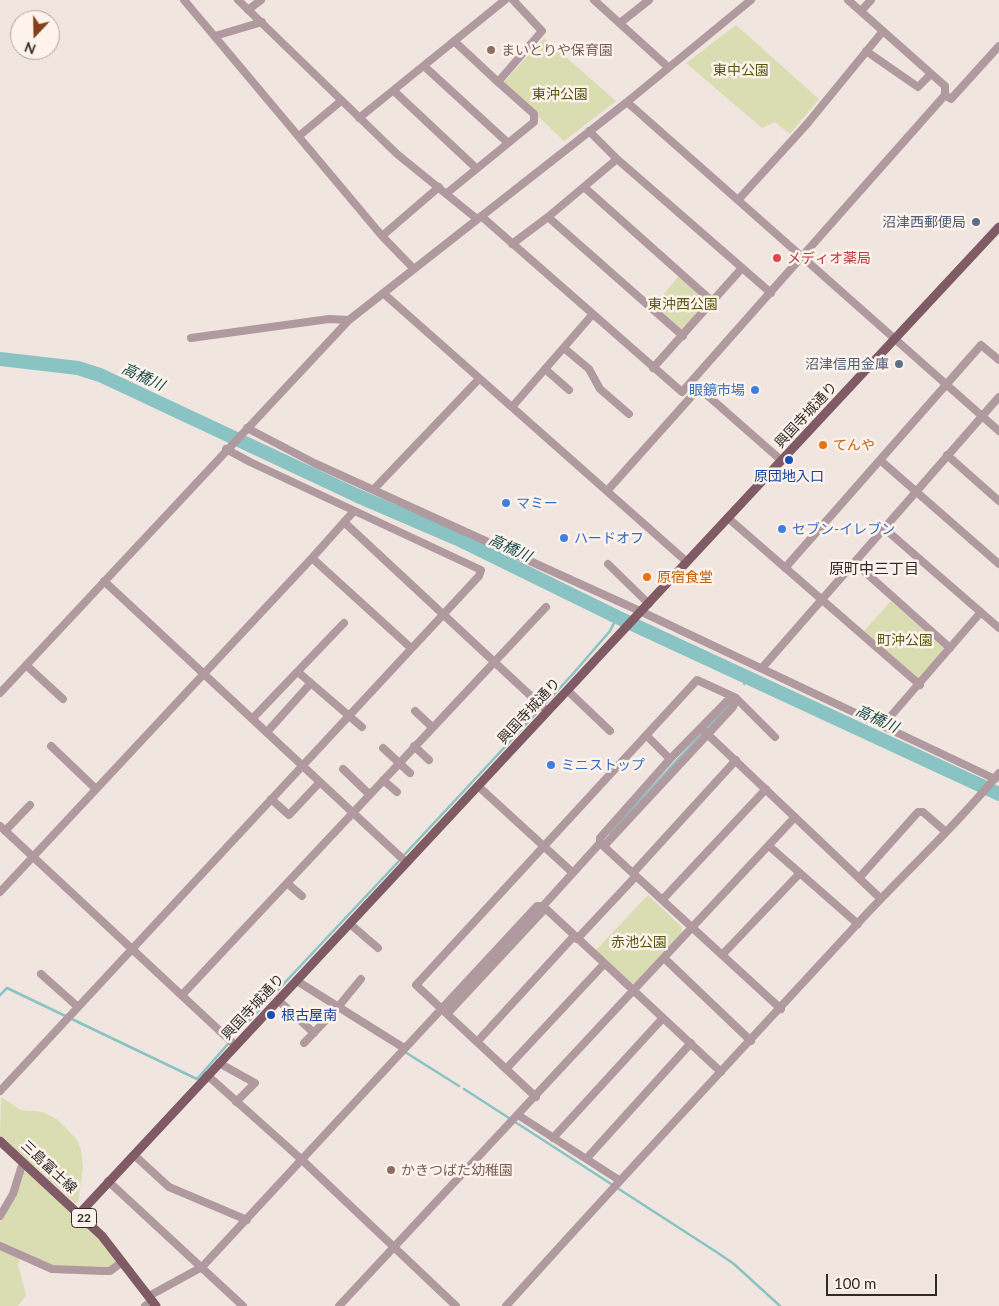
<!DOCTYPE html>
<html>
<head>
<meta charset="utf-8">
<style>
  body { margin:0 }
  #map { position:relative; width:999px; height:1306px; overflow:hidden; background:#f0e6df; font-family:Lato,sans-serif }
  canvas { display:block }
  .north { position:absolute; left:10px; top:10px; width:50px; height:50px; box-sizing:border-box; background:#fdf3ec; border:1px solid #aba39e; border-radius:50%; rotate:201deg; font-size:14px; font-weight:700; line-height:20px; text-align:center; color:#2f2b29 }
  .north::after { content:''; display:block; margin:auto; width:18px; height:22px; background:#854019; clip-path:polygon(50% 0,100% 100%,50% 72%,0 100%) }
  .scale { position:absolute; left:826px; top:1274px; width:111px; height:22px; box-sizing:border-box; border:2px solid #2f2b29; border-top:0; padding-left:6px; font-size:15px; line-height:18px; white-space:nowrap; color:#2f2b29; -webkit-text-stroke:4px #fdf3ec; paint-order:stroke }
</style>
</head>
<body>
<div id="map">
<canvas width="999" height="1306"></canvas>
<div class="north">N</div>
<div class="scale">100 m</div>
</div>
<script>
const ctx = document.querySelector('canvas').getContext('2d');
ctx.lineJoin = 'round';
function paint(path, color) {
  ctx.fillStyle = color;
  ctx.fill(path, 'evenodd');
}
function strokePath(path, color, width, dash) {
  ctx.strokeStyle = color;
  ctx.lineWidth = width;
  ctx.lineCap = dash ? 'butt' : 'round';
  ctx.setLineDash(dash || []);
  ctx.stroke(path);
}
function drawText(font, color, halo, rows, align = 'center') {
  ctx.font = font + ' Lato,"Noto Sans JP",sans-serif';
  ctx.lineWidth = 5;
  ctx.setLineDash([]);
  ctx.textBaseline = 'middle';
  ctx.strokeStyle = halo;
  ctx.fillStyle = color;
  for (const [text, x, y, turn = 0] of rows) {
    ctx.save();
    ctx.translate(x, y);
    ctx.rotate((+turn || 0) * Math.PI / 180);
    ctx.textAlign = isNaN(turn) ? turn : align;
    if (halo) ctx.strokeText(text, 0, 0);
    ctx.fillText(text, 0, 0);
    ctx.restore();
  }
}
paint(new Path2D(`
  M736,25L819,99L790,134L775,122L762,128L686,63Z
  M544,38L616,101L564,141L503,83Z
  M680,275L708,300L688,329H681L654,305Z
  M891,601L945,649L918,679L864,631Z
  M648,895L682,927V934L636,983L631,984L595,951Z
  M1,1097L21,1110L43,1112L58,1120L77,1140L81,1150L83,1168L78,1202L75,1203L0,1135Z
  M27,1171L91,1229L119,1262C97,1279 46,1264 21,1257L18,1265L26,1295L18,1306H0V1223L16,1197L23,1173Z`), '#dadcb2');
strokePath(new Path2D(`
  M744,684L748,676
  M610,833L730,703
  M405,854L571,676L610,631L617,617
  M0,995L7,988L197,1079L228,1044
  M244,1026L398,862
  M405,1052L459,1086
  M464,1089L718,1253L734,1264L780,1306`), '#89c3c4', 2.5);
strokePath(new Path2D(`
  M0,359L78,368L100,375L358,496L458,539L617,617L999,794`), '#89c3c4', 14);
strokePath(new Path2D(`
  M184,0L382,236L413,268
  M238,0L397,154L477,219
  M594,0L668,67
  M248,10L261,0
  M861,11L871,0
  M620,23L649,0
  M215,36L262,22
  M454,41L498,82
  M866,51L918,87L931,74
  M424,66L507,142
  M394,91L476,168
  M945,95L951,99L999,46
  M627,102L999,431
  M359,118L505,0
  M589,131L617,159
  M299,136L341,101
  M584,187L713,302
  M447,193L534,122V114L498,82L542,31L513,0
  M738,200L807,124L883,31
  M481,216L682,392L945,95V86L848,0
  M548,217L683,336
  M382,236L439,187
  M512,244L548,217L617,159L771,293
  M383,293L687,562
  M191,338L329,319L349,320
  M564,348L589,369L600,389L629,414
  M653,368L742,268
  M545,369L569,390
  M512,407L592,315
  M247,428L314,463L642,612L995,779
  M947,455L999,501
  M880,460L999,564
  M374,489L479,379
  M607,491L699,388L782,461
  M728,518L920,685
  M344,522L547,711
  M885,529L999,628
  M312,558L411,648
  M855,563L950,648
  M608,564L649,604
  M785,568L981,345L999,360
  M104,581L407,863
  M26,665L63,699
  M762,668L999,397
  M298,672L362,727
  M567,690L610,731
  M0,693L349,320L627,102L751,0
  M415,711L432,727
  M252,719L344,623
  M883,725L981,612
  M702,729L881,899
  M267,732L311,683
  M646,735L670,759
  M51,746L96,789
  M414,746L429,760
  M383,748L410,773
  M343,769L369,794
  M383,780L397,792
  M478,786L573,873
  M271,799L289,815L320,782
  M0,826L236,1046
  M5,831L30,805
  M600,843L781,1009
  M604,846L733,707L736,698
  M769,846L858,924
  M633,873L736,760
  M859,878L918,812H923L946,832
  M287,883L302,896
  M0,892L312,558L354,511
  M663,899L766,789
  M543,906L721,1072
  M350,924L378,948
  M577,939L636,876
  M722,955L800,873
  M664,958L751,1041
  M41,974L78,1007
  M297,981L404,1048
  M182,995L546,607
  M278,1000L314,1033
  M338,1007L361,979
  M447,1014L542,912L543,906L600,843V838L670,759L727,701L736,698
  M477,1042L574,936
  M304,1043L325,1021
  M219,1063L255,1083L236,1102
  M506,1069L604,964
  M207,1075L301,1159L456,1306
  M0,1091L479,576L481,570L250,462L226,449
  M536,1097L416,985L697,680L736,698L775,737
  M518,1115L619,1180
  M553,1138L663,1018
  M134,1155L169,1187L247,1220
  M587,1158L691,1043
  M108,1181L243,1306
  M0,1216L13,1194L23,1162
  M0,1246L52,1269L103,1271H110L122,1262
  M149,1296L202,1267L537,906H543
  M145,1306L152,1301
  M339,1306L795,817
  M506,1306C622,1177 741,1050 859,922C905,872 956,826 999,773`), '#b19a9f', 8);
strokePath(new Path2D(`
  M0,1141L102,1236L156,1306
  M79,1214L999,227`), '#805a64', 9);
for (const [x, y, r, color] of [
  [491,50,5,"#8d6e63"],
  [976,222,5,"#5c6f8a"],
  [777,258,5,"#e0444e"],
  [899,364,5,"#5c6f8a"],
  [755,390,5,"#3f7fe0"],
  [823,445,5,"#e8710a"],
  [789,460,5,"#1a4fb4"],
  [506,503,5,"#3f7fe0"],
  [782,529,5,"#3f7fe0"],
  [564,538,5,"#3f7fe0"],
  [647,577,5,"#e8710a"],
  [551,765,5,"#3f7fe0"],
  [271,1015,5,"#1a4fb4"],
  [391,1170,5,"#8d6e63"]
]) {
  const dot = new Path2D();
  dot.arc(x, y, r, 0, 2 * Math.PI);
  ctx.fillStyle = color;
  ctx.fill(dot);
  strokePath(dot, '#fdf3ec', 2);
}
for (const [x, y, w] of [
  [84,1218,25]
]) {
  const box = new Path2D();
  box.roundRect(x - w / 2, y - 9.5, w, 19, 4);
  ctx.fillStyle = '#fdf3ec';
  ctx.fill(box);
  strokePath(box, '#2f2b29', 1);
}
drawText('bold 12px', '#2f2b29', null, [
  ["22",84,1218]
]);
drawText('14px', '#785e54', '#fdf3ec', [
  ["まいとりや保育園",501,50],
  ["かきつばた幼稚園",401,1170]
], 'left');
drawText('14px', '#56570e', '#fdf3ec', [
  ["東中公園",741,70],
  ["東沖公園",560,94],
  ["東沖西公園",683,304],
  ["町沖公園",905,640],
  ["赤池公園",639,942]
]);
drawText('14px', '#4e5e75', '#fdf3ec', [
  ["沼津西郵便局",966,222],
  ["沼津信用金庫",889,364]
], 'right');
drawText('14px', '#be3a42', '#fdf3ec', [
  ["メディオ薬局",787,258]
], 'left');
drawText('14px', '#366cbe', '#fdf3ec', [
  ["眼鏡市場",745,390,"right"],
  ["マミー",516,503],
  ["セブン-イレブン",792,529],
  ["ハードオフ",574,538],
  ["ミニストップ",561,765]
], 'left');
drawText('14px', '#2f2b29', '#fdf3ec', [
  ["興国寺城通り",806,415,-47],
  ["興国寺城通り",529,711,-47],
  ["興国寺城通り",253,1007,-47],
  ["三島富士線",49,1167,43]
]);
drawText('14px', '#c56008', '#fdf3ec', [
  ["てんや",833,445],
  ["原宿食堂",657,577]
], 'left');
drawText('14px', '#164399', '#fdf3ec', [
  ["原団地入口",789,476],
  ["根古屋南",281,1015,"left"]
]);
drawText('italic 15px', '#114748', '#fdf3ec', [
  ["高橋川",143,377,25],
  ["高橋川",510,548,25],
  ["高橋川",877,719,25]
]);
drawText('15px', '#2f2b29', '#fdf3ec', [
  ["原町中三丁目",874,569]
]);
</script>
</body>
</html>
